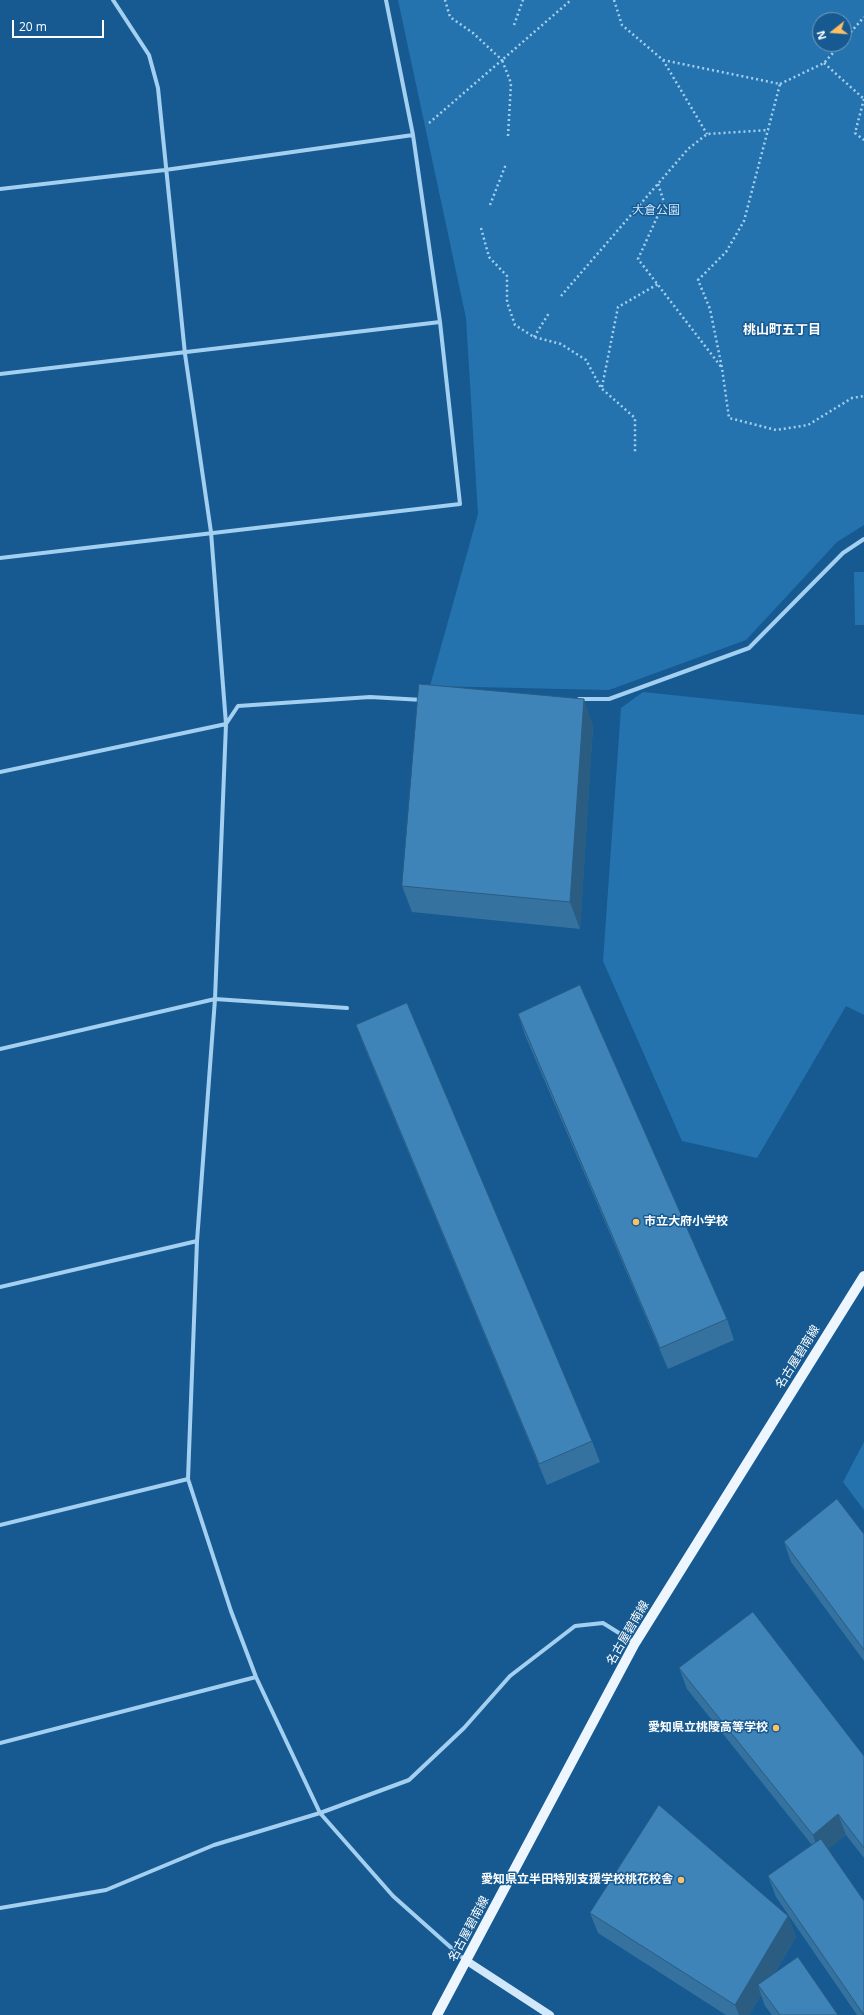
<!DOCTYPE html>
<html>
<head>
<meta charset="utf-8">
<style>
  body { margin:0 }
  #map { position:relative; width:864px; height:2015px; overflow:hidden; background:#165a91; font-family:"Open Sans",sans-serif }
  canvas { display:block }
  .north { position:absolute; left:812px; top:12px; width:40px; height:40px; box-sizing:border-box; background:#165a91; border:1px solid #739cbd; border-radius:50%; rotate:253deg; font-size:11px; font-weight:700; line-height:16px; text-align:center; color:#fff }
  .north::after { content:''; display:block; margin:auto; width:14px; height:18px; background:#ffbf63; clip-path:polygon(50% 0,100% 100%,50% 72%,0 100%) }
  .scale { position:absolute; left:12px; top:20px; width:92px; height:18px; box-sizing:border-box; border:2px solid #fff; border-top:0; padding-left:5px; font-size:12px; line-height:14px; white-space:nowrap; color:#fff; -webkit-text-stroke:3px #165a91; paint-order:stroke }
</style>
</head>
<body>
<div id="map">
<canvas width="864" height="2015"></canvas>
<div class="north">N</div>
<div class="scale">20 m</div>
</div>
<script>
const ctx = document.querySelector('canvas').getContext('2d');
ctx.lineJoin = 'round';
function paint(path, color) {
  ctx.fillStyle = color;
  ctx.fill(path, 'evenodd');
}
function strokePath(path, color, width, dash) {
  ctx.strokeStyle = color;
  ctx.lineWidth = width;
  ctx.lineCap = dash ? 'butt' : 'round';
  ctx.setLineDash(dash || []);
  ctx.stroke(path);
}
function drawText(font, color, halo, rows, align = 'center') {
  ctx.font = font + ' "Open Sans","Noto Sans JP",sans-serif';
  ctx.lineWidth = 3;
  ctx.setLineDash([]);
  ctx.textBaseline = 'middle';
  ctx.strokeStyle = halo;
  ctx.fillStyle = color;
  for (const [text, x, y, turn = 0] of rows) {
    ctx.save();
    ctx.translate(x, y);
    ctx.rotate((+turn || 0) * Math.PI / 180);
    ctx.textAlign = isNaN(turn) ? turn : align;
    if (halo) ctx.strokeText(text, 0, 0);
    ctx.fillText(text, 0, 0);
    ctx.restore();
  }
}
paint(new Path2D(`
  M398,0H864V525L837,542L746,640L609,690L430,686L478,514L466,318ZM820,20H844V44H820Z
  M854,572H864V625H855Z
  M643,692L864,715V1015L846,1006L757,1158L682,1141L603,961L621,708Z
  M864,1442V1510L843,1482Z`), '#2573ae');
strokePath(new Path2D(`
  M614,0L622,25L663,60L707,134
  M514,25L523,0
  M844,40L864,17
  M663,60L780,84L744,221L726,252L698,280L710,309L722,368L729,418L776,430L808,425L852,398L864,396
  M824,63L864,99
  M780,84L824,63L841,44
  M864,99L855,133L864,140
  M429,123L502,60L473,33L450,17L445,0
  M508,136L511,83L502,60L571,0
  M658,184L664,202L638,259L722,368
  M490,205L506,164
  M481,228L489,257L507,276V302L515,325L534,337L561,344L586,360L601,388L635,418V452
  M561,296L688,149L707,134L769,130
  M534,337L549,313
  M602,387L618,307L658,284`), '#a3cff1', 2.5, [2, 3]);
strokePath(new Path2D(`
  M113,0L149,55L158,88L185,354L211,532L226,724L215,999L197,1241L188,1479L231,1611L256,1677L320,1813L393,1896L466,1961
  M0,189L165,170L413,135
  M0,374L440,322
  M0,558L460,504L440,322L413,135L386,0
  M579,699H609L749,648L843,553L864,539
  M0,772L226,724L238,706L370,697L423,700
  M0,1049L215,999L347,1008
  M0,1287L197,1241
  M0,1525L188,1479
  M0,1743L256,1677
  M0,1908L106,1890L214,1845L320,1813L409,1780L464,1728L510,1676L575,1626L603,1623L635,1643`), '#a3cff1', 4);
strokePath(new Path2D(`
  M467,1961L550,2015`), '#d1e8fb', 8);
strokePath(new Path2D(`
  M437,2015L635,1643L864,1276`), '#edf6ff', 10);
paint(new Path2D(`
  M593,725L580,929L412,912L402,886Z
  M518,1014L727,1319L734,1340L668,1369L525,1035Z
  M356,1025L592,1441L600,1462L547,1485L364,1046Z
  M864,1534V1661L791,1562L784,1542Z
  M679,1668L864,1756V1858L846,1835L828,1849L864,2015H857L776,1897L768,1876L812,1845L687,1689Z
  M590,1913L788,1916L796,1937L774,1974L838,2015H772L765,2006L761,1995L749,2015H726L598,1933Z`), '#35729f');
paint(new Path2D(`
  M584,699L593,725L580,929L570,902Z
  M838,1814L846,1835L820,1856L813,1835Z
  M788,1916L796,1937L763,1992L758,1985L761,1995L749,2015H739L735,2005Z`), '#2b5c82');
const building = new Path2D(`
  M419,684L584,699L570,902L402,886Z
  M580,985L727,1319L660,1348L518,1014Z
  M407,1003L592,1441L539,1464L356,1025Z
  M837,1499L864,1534V1650L784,1542Z
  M753,1612L864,1756V1848L838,1814L813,1835L679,1668Z
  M659,1805L788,1916L735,2005L590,1913Z
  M821,1839L864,1901V2015L768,1876Z
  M798,1957L838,2015H780L758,1985Z`);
paint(building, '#3e84b9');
strokePath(building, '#2b5c82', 1);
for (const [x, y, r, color] of [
  [636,1222,4,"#ffbf63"],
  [776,1728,4,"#ffbf63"],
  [681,1880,4,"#ffbf63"]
]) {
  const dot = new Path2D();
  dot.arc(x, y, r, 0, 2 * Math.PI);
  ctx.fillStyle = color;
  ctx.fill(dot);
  strokePath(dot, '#165a91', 1.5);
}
drawText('12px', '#cae6fc', '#165a91', [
  ["大倉公園",656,211]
]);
drawText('bold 12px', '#fff', '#165a91', [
  ["市立大府小学校",644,1222,"left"],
  ["愛知県立桃陵高等学校",768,1728],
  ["愛知県立半田特別支援学校桃花校舎",673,1880]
], 'right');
drawText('12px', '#fff', '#165a91', [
  ["名古屋碧南線",798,1357,-58],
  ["名古屋碧南線",628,1633,-60],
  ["名古屋碧南線",469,1929,-62]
]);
drawText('bold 13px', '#fff', '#165a91', [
  ["桃山町五丁目",782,330]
]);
</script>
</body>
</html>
